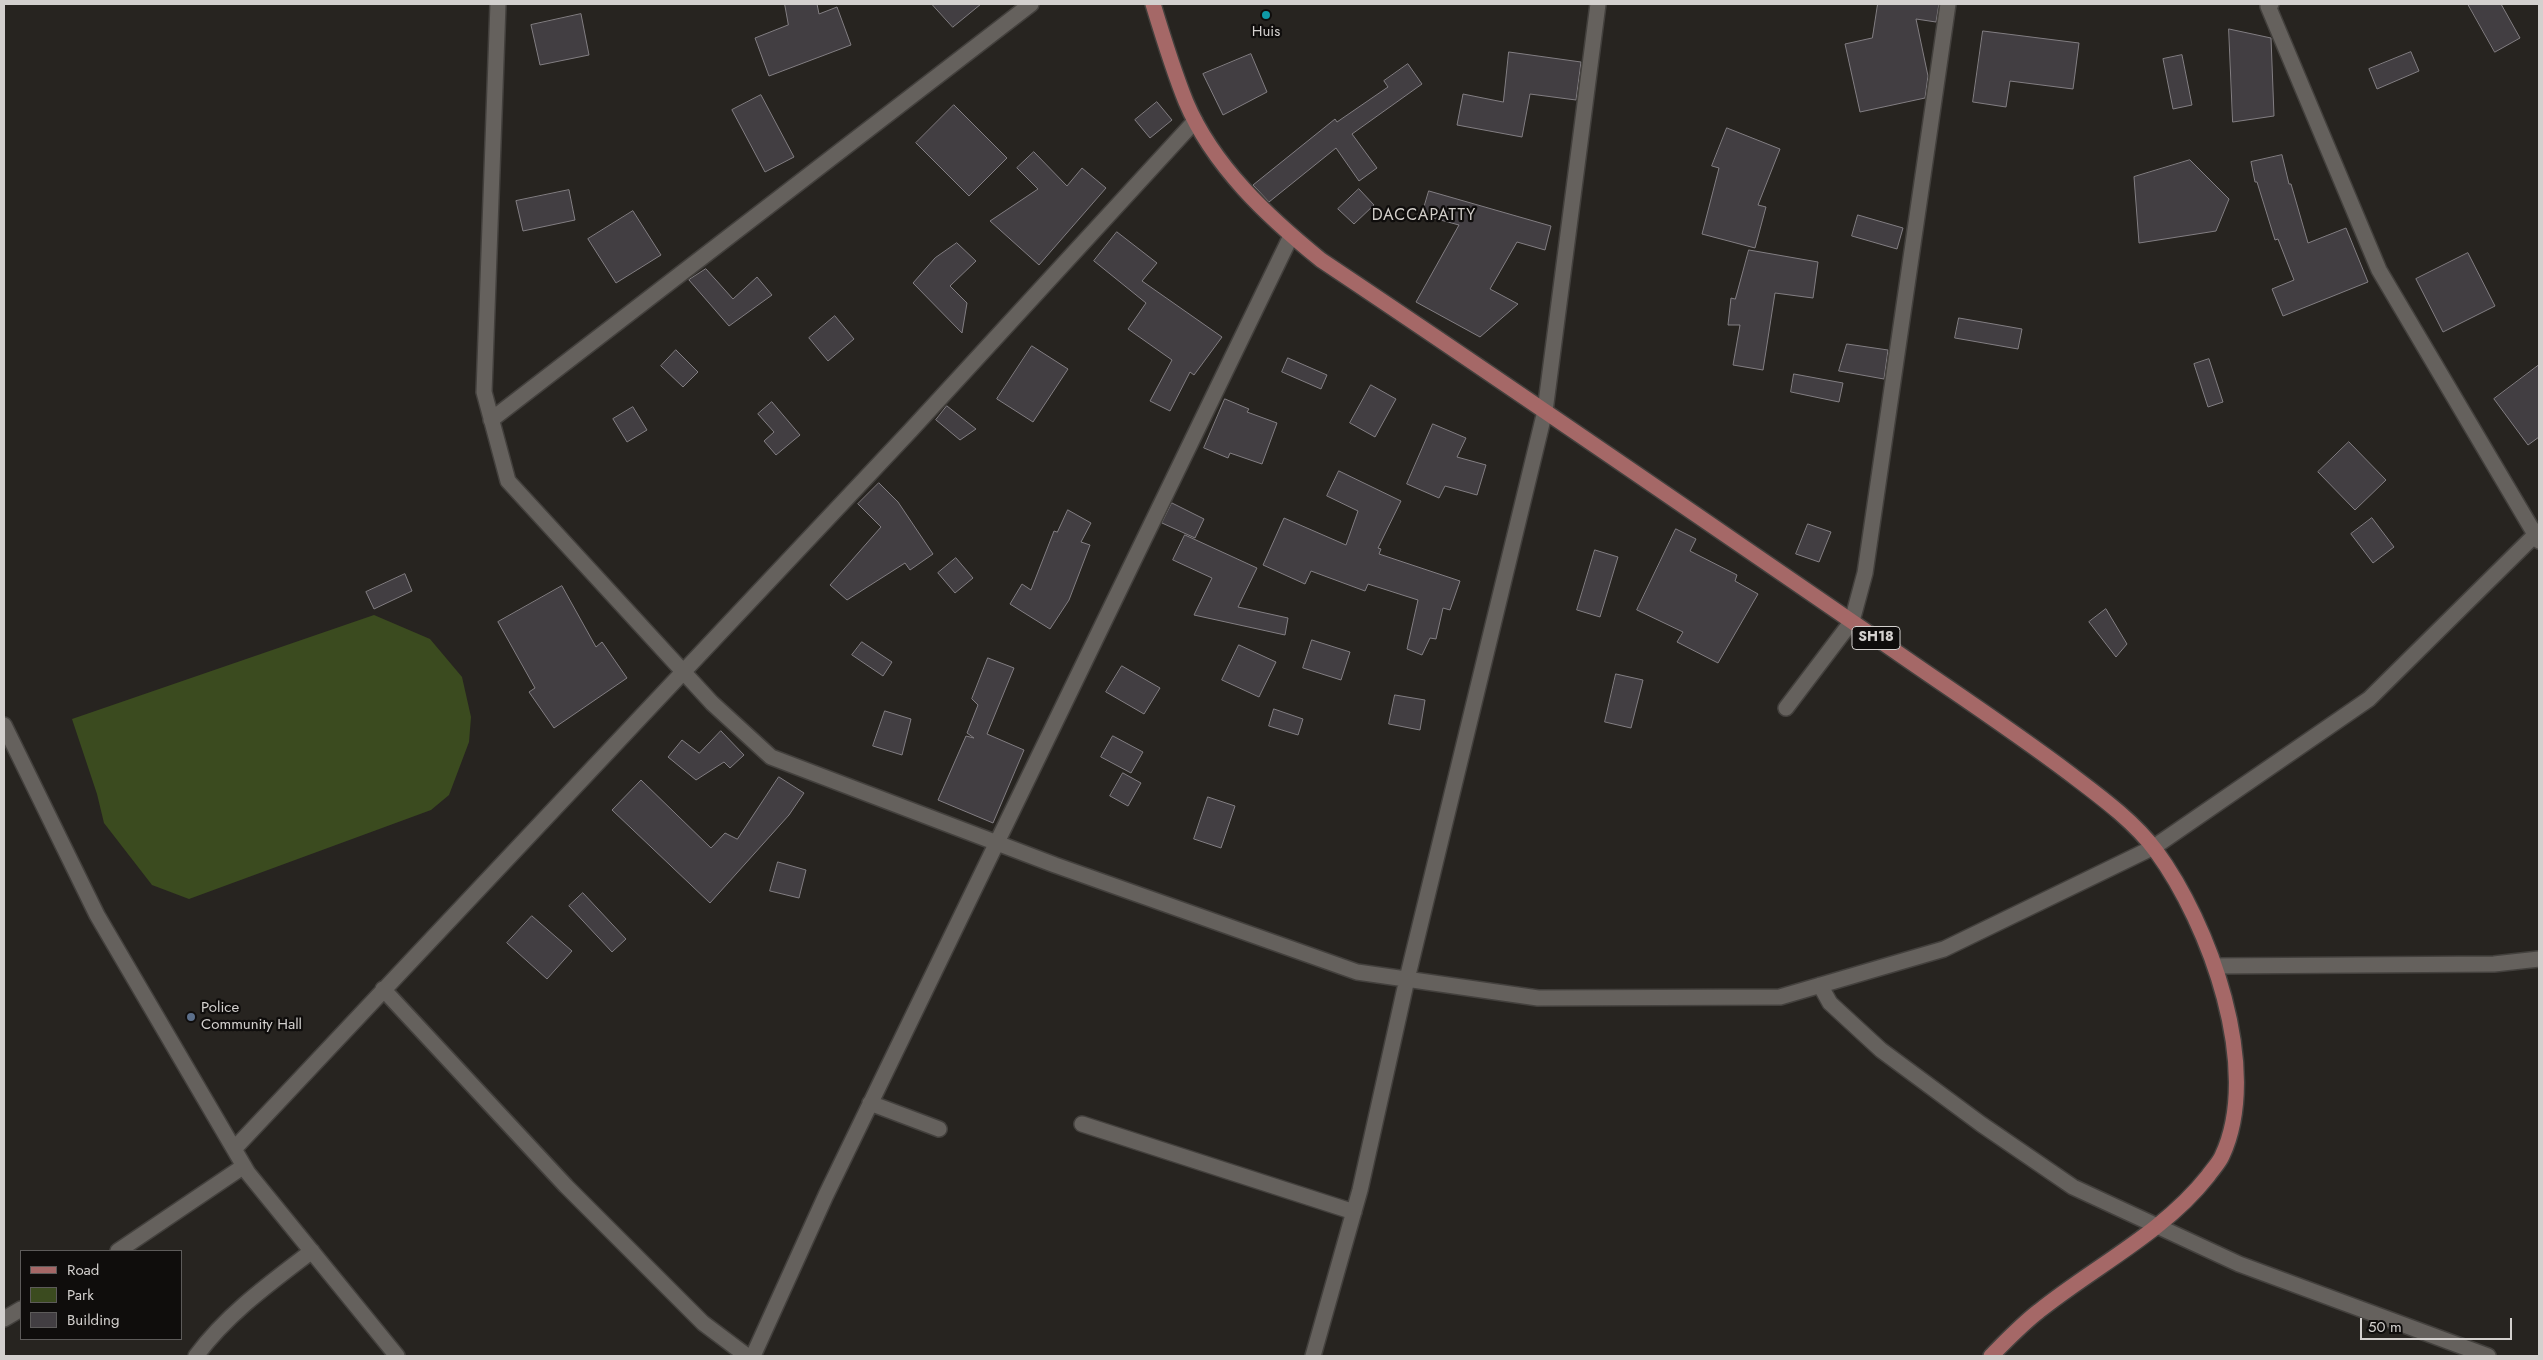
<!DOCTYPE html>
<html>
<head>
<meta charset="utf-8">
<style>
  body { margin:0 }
  #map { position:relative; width:2543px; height:1360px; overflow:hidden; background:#272420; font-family:Jost,sans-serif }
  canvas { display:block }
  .frame { position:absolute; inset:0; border:5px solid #d3d0ce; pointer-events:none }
  .legend { position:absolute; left:20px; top:1250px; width:162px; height:90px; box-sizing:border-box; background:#0f0d0c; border:1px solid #5d5b5a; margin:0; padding:6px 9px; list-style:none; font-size:15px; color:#d3d0ce }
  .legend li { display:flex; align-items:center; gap:10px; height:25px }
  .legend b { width:25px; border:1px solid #5d5b5a }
  .scale { position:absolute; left:2360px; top:1318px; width:152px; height:22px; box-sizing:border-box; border:2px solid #d3d0ce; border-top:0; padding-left:6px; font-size:15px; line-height:18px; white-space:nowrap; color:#d3d0ce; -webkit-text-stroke:4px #0f0d0c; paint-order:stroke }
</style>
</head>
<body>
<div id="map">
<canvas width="2543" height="1360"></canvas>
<div class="frame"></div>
<ul class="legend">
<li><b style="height:6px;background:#a56867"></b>Road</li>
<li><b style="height:14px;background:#3b4b1f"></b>Park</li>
<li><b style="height:14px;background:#423e42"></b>Building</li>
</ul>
<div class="scale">50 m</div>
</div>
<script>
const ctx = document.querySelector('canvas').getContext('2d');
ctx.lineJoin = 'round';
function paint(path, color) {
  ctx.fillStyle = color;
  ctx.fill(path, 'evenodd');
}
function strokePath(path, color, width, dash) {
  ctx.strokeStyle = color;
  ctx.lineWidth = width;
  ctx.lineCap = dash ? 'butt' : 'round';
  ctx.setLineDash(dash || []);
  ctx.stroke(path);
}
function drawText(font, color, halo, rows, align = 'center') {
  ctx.font = font + ' Jost,sans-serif';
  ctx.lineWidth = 4.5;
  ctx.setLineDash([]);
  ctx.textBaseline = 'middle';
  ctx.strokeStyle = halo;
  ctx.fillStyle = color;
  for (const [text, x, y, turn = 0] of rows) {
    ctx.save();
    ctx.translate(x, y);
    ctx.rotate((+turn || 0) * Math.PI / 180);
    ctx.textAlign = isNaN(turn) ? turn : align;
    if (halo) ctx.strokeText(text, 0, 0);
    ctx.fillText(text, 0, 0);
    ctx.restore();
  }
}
paint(new Path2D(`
  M374,615L430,639L462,677L471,717L469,742L449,795L431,810L189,899L152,885L104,823L97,794L72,719Z`), '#3b4b1f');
const building = new Path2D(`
  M785,4H817L819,14L837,7L851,45L769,76L755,38L788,25Z
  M932,4H981L953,27Z
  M1878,4H1939L1936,22L1916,19L1928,76L1925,98L1860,112L1845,44L1872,38Z
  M2468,4H2501L2520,38L2495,52Z
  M581,14L589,55L540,65L531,25Z
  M2229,29L2271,38L2274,116L2233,122Z
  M1983,31L2079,43L2073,89L2010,81L2006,107L1973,102Z
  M1509,52L1581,62L1576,100L1530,94L1522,137L1457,125L1463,94L1503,102Z
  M2411,52L2419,71L2377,89L2369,69Z
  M1251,54L1267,92L1223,115L1203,74Z
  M2182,55L2192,105L2173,109L2163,59Z
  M1408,64L1422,84L1352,134L1377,168L1359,181L1336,148L1269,202L1253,185L1335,119L1337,122L1388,87L1384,81Z
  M761,95L794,157L765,172L732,110Z
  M1157,102L1172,120L1150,138L1135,120Z
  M954,105L1007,158L969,196L916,143Z
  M1727,128L1780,149L1758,205L1766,207L1755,248L1702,234L1719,168L1712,166Z
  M1034,152L1067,186L1082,168L1106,188L1039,265L990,221L1038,189L1017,168Z
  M2282,155L2289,184H2291L2308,243L2346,228L2368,282L2283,316L2272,289L2294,280L2278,239L2275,240L2257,182H2255L2251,162Z
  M2190,160L2229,199L2216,231L2139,243L2134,177Z
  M1359,189L1374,205L1354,224L1338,209Z
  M569,190L575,220L523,231L516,201Z
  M1429,191L1551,226L1545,250L1517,242L1490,289L1518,304L1480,337L1416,302L1459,225L1422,215Z
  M633,211L661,255L616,283L588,239Z
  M1858,215L1903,228L1897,249L1852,236Z
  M1117,232L1157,263L1142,281L1222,337L1194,375L1190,372L1170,411L1150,401L1172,360L1128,329L1146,303L1094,261Z
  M957,243L976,261L950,286L967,303L962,333L913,283L935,258Z
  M1749,250L1818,262L1813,298L1775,293L1763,370L1733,365L1740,325H1728L1731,298L1735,299Z
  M2468,253L2495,306L2443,332L2416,279Z
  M706,269L733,299L757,277L772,295L729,326L689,280Z
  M835,316L854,339L828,361L809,338Z
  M1959,318L2022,329L2018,349L1955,338Z
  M1847,344L1888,350L1884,379L1839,371Z
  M1032,346L1068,369L1033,422L997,399Z
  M676,350L698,372L683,387L661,366Z
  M1288,358L1327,375L1321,389L1282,372Z
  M2209,359L2223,402L2208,407L2194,364Z
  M2539,365V437L2528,445L2494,399Z
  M1794,374L1843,383L1839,402L1791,392Z
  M1371,385L1396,399L1375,437L1350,423Z
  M1225,399L1249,409L1247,412L1277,423L1262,464L1230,453L1228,458L1204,448Z
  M772,402L800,435L776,455L764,441L774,432L758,414Z
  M947,406L976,429L960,440L936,420Z
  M633,407L647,430L627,442L613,419Z
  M1433,424L1466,438L1457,457L1486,465L1477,495L1445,486L1439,498L1407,484Z
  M2349,442L2386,480L2355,510L2318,472Z
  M1339,471L1401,501L1378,548L1381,549L1379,554L1460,581L1450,610L1443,608L1436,639L1430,638L1422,655L1407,649L1418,600L1368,584L1365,591L1311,571L1305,584L1263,565L1284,518L1346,545L1358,511L1327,496Z
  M879,483L898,502L933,554L910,570L905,563L847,600L830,585L881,527L858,504Z
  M1172,503L1204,519L1195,538L1162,523Z
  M1068,510L1091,523L1081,542L1090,545L1069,600L1050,629L1010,604L1022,584L1031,590L1054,531L1057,532Z
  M2372,518L2394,547L2373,563L2351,534Z
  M1808,524L1831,532L1819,562L1796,554Z
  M1676,529L1696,539L1690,551L1737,575L1735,581L1758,594L1718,663L1677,642L1683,632L1637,610Z
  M1185,535L1257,568L1238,607L1288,618L1285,635L1194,615L1212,578L1173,560Z
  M1595,550L1618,557L1600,617L1577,610Z
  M956,558L973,578L955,593L938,573Z
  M405,574L412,591L374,609L366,592Z
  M562,586L596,647L602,642L627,678L554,728L529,692L535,688L498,622Z
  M2106,609L2127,644L2116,657L2089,622Z
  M1312,640L1350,652L1341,680L1303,668Z
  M862,642L892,662L883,676L852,655Z
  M1239,645L1276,662L1259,697L1222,680Z
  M988,658L1014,668L987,734L1024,750L993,823L938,800L966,736L974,738L967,733L978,705L972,699Z
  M1122,666L1160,688L1144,714L1106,692Z
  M1616,674L1643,680L1631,728L1605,722Z
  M1395,695L1425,700L1420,730L1389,724Z
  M1274,709L1303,719L1298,735L1269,726Z
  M885,711L911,719L902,755L873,746Z
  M721,731L744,755L730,768L724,762L696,780L668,757L682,740L699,753Z
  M1113,736L1143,752L1131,773L1101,757Z
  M1123,773L1141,783L1128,806L1110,796Z
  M779,777L804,793L789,815L710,903L612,810L641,780L711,848L725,833L737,839Z
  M1208,797L1235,806L1221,848L1194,839Z
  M778,862L806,870L799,898L770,891Z
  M583,893L626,939L612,952L569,906Z
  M532,916L572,951L547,979L507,943Z`);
paint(building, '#423e42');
strokePath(building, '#827e82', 1);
const minor = new Path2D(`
  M498,4L484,392L508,481L712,703L771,757L1055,865L1357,972L1538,998L1780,997L1944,949L2154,847L2369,699L2539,531
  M2271,4L2268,6L2379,270L2539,541
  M491,420L1031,4
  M1786,708L1852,621L1865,573L1948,4
  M4,725L97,915L248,1173L397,1356
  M2216,966L2494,964L2539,959
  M1820,985L1830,1003L1881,1050L1981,1124L2073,1187L2239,1264L2488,1356
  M383,989L566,1186L703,1323L747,1356
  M870,1103L939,1129
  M1082,1124L1354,1212
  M234,1149L911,430L1195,121
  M118,1251L244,1166
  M4,1319L21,1309
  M196,1356C227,1314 270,1283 312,1251
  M753,1356L826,1195L1291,236
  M1313,1356L1360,1190L1407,979L1545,411L1598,4`);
const major = new Path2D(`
  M1153,4C1163,37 1173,70 1186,102C1213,166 1268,217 1321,260C1513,388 1702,519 1892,649C1951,690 2012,730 2069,773C2098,795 2134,821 2156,851C2209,923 2263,1069 2222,1156C2219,1163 2212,1170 2208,1176C2163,1233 2095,1266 2039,1311C2022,1324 2006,1341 1991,1356`);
strokePath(minor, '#43403d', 18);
strokePath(major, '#43403d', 18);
strokePath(minor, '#65615d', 15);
strokePath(major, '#a56867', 15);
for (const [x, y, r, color] of [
  [1266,15,5,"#0f9aa8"],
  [191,1017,5,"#5c6f8a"]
]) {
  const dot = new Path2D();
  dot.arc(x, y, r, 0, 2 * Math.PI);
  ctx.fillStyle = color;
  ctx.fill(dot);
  strokePath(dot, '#0f0d0c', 2);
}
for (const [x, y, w] of [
  [1876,638,48]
]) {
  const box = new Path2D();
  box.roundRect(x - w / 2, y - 11.5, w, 23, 4);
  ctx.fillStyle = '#0f0d0c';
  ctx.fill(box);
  strokePath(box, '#d3d0ce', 1);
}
drawText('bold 14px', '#d3d0ce', null, [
  ["SH18",1876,638]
]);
drawText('15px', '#d3d0ce', '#0f0d0c', [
  ["Huis",1266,32],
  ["Police",201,1008,"left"],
  ["Community Hall",201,1025,"left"]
]);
ctx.letterSpacing = '1px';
drawText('16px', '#d2cec9', '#0f0d0c', [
  ["DACCAPATTY",1424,216]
]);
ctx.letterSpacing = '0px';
</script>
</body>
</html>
